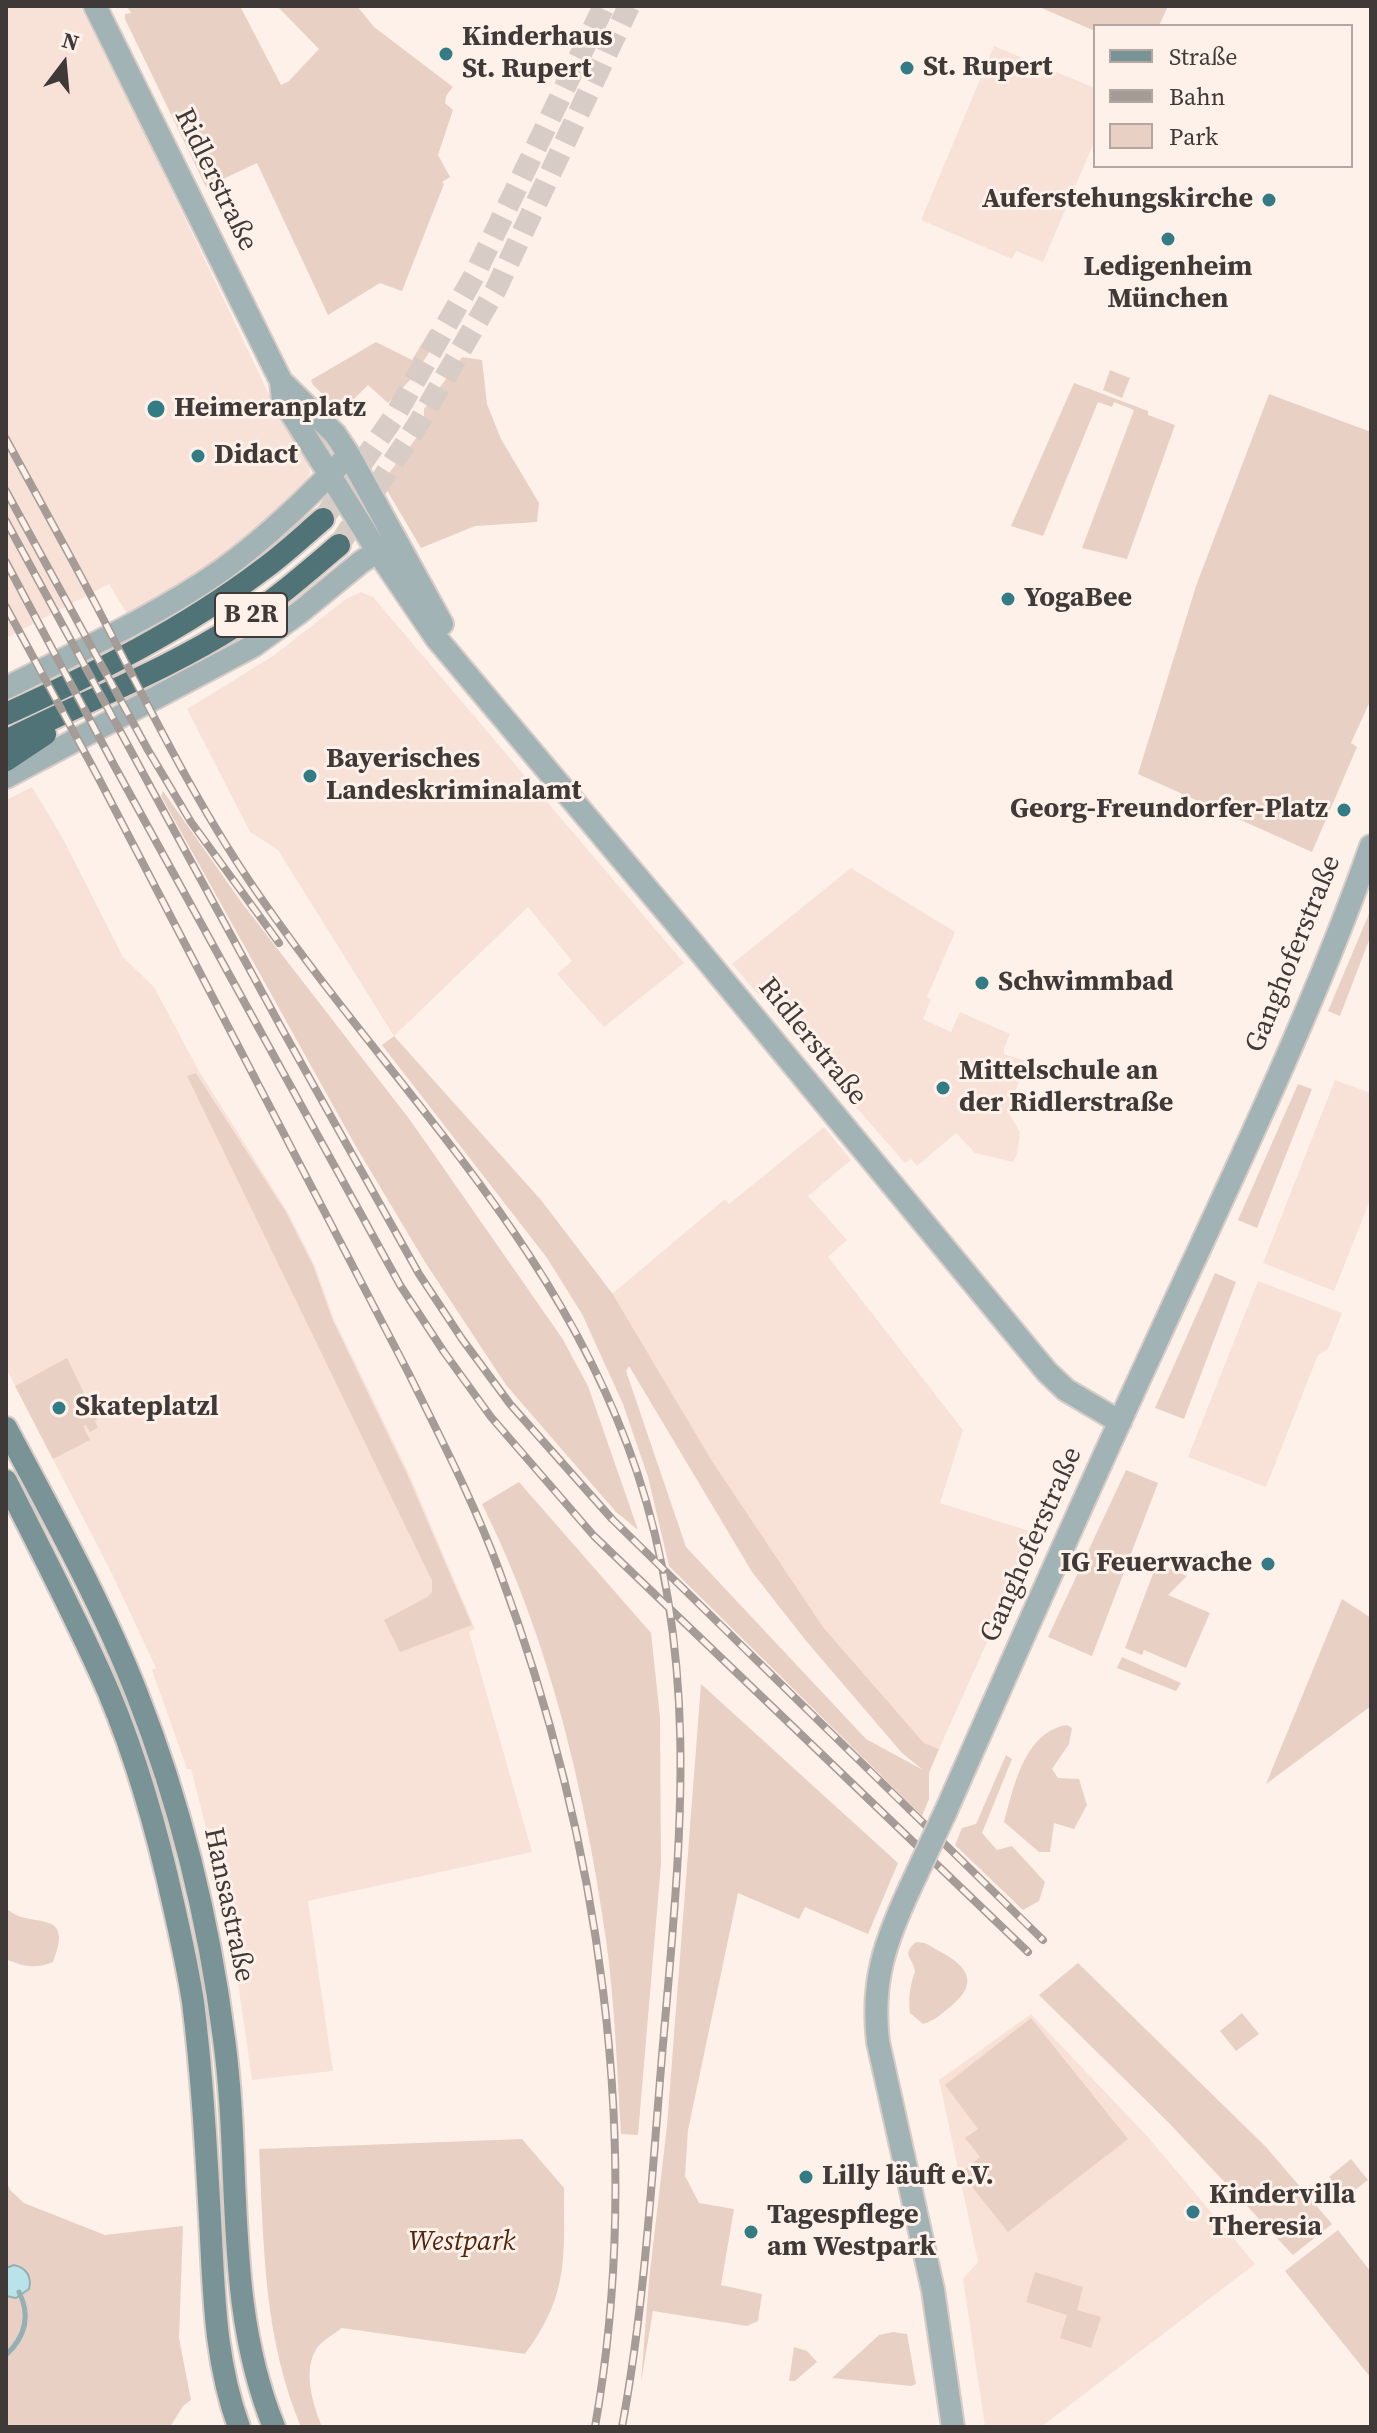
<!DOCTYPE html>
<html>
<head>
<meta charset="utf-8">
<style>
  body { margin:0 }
  #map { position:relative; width:1377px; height:2433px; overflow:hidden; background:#fef1ea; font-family:"Source Serif 4",serif }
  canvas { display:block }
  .frame { position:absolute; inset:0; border:8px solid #3f3937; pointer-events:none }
  .legend { position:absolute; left:1093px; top:24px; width:260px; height:144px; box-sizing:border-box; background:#fef1ea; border:2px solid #b2a7a2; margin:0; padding:10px 14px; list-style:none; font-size:24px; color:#3f3937 }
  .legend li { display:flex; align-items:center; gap:16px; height:40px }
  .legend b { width:40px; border:2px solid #b2a7a2 }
  .north { position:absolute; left:24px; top:24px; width:80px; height:80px; -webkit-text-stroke:6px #fef1ea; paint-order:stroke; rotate:16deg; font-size:22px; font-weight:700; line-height:32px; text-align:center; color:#3f3937 }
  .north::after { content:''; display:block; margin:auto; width:28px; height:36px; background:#3f3937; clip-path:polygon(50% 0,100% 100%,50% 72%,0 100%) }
</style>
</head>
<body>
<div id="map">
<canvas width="1377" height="2433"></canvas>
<div class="frame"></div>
<ul class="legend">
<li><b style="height:10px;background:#799397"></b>Straße</li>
<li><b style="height:10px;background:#a59c97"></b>Bahn</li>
<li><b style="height:22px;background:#e9d0c4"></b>Park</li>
</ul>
<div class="north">N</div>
</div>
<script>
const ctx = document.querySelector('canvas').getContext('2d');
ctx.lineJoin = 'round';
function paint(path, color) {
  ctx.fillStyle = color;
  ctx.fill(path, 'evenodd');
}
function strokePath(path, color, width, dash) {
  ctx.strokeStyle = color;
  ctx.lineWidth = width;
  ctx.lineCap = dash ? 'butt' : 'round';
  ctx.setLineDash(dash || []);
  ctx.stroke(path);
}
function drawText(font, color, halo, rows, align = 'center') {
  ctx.font = font + ' "Source Serif 4",serif';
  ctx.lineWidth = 6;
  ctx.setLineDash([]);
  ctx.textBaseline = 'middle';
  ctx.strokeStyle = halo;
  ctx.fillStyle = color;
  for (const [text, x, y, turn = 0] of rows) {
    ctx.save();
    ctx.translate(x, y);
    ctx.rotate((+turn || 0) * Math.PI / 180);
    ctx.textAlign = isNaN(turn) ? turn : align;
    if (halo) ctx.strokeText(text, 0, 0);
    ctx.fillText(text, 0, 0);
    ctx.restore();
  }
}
paint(new Path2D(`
  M6,6H80L142,128L284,426L309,465L310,473L304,487L218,559L127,614L109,584L6,638Z
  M994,46L1095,88V140L1043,262L1016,251L1012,259L921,220Z
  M361,592L373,597L684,963L604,1027L557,974L572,961L528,907L394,1036L278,850L250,832L187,709L273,656L346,599Z
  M32,787L61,835L123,957L154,987L199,1071L287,1211L314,1264L334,1319L410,1476L475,1629L469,1632L532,1852L308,1901L333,2071L252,2080L237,1976L225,1924L230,1922L191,1769H187L152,1670L156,1668L111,1572L6,1368V800ZM196,1073L286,1212L313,1265L333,1319L408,1476L472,1625L385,1620L427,1597L432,1593V1581L355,1421Z
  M851,868L955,932L927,997L931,999L923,1019L951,1032L960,1012L1010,1034L1004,1048V1054L1025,1061L1026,1066L1007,1110L1020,1132L1017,1154L1013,1162L975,1153L956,1133L917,1166L911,1159L905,1163L833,1081L834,1075L826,1065H820L770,1007L771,1002L764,994H758L732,964Z
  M1335,1080L1371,1093V1198L1334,1291L1263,1263Z
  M824,1127L851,1160L808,1196L847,1240L828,1257L963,1430L940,1503L1036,1533L939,1749L924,1743L823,1627L712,1461L612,1294L725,1199L729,1204Z
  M1258,1281L1342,1313L1328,1349L1318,1355L1266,1487L1188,1457Z
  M1031,2014L1147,2136L1255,2264L1041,2427H985L963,2279L978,2262L939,2080Z`), '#f8e2d8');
paint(new Path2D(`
  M127,6H240L281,85L289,81L319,49L277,6H357L374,27L453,87L446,96L445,103L453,110L438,155L450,177L442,182L444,184L402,291L380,283L328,315L257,163L206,187L125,19V14L131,13Z
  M1037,6H1168L1159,26H1095V31Z
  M430,330L440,335L414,376L388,403L368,385L341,412L313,385L311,380L376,342L412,360Z
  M462,357L482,360L487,404L501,439L539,503L537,522L475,526L421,548L382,482L424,428V409Z
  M1110,370L1130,378L1122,398L1103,390Z
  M1074,383L1148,411V415L1175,425L1127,559L1082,548L1134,410L1114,402L1112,407L1098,402L1043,536L1011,526Z
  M1269,394L1371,432V699L1351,743L1357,747L1312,852L1138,774L1196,586Z
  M163,791L242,903L410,1120L562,1338L588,1386L638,1530L616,1512L506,1385L425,1262L355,1145L161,796Z
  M1371,909V935L1340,1016L1328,1011Z
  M394,1036L541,1200L612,1293L712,1461L823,1627L924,1743L939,1749L929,1773V1799L922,1816L669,1566L648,1477L623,1404L582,1314L547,1258L382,1045ZM629,1366L752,1572L807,1642L902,1753L923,1770L866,1739L686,1547L626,1371Z
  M196,1073L286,1212L313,1265L333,1320L408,1476L472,1625L400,1652L384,1620L427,1597L432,1592V1581L187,1076Z
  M1298,1084L1312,1089L1257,1228L1238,1220Z
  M1215,1273L1236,1282L1184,1419L1155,1408Z
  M67,1358L97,1420L95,1421L98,1428L90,1432L86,1425L83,1426L90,1440L53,1459L15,1386Z
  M1126,1470L1158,1483L1092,1656L1048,1637Z
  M519,1482L651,1633L660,1717L661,1864L638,2135L621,2134C617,2070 615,2004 606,1940C585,1792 550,1640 482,1504Z
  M1157,1563L1187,1576L1168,1595L1210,1613L1186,1668L1144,1650L1142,1655L1125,1648Z
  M1342,1599L1371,1618V1706L1266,1784Z
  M1122,1657L1181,1683L1176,1691L1117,1668Z
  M701,1684L898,1863L868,1934L805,1907L799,1919L738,1893L688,2130L685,2176L699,2203L734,2209L721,2285L762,2294L758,2321L747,2326L653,2311L641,2382L649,2280L667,2126Z
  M1067,1725L1072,1728L1069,1744L1052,1769L1058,1778L1079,1779L1087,1805L1074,1829L1054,1823L1050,1852H1039L1004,1822C1014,1787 1024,1732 1067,1725Z
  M1006,1755L1012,1759L982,1833L997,1850L1012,1846L1045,1882L1039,1901L1023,1910L955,1845L962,1828L976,1824Z
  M6,1908C29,1931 76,1905 53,1962C36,1969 24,1967 6,1959Z
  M916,1942C927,1942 930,1946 939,1951C968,1966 980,1983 950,2007C941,2014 934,2021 923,2024L910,2013C908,1998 910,1986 915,1971C912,1956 901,1955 916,1942Z
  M1078,1963L1266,2147L1332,2224L1293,2255L1169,2123L1039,1995Z
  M1242,2013L1259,2034L1236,2051L1220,2031Z
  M1031,2018L1128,2139L1008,2232L961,2173L980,2157L965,2138L978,2129L945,2085Z
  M522,2139L564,2188C564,2258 569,2295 525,2354L342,2328C334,2334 323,2340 317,2348C302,2370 313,2404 322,2427H301C263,2336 264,2246 259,2149Z
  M1351,2159L1368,2180L1346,2197L1329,2177Z
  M6,2180L10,2190L24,2203L105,2235L183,2226L179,2338L191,2400L183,2406L170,2427H6Z
  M1338,2230L1371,2272V2378L1285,2271Z
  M1035,2272L1083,2287L1077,2310L1101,2317L1091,2348L1060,2338L1067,2315L1026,2302Z
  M893,2332L907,2334L916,2384L911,2386L832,2378L879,2335Z
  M794,2347L807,2351L817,2362L795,2381H789Z`), '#e9d0c4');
const water = new Path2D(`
  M14,2265C27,2268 32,2277 29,2289L16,2298L6,2296V2268Z`);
paint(water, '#bae3e9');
strokePath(water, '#95b0b4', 2);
strokePath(new Path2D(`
  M6,2355C25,2337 31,2316 19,2292`), '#95b0b4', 5);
strokePath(new Path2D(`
  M323,519L396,414L474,276L604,6
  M339,545L418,424L496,289L629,6`), '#d8ccc6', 22, [22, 11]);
const tertiary = new Path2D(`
  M95,6L281,381L283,400L378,552L437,639L691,941L1047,1372L1066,1390L1120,1422
  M284,384L335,434L349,455L442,624
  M6,688C79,651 155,617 222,570C269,536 309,496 349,455
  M6,777L253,646L300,612L361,562L396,540
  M945,1813C1014,1657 1083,1500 1155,1345C1230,1181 1311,1016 1371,846
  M910,1888C885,1942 871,1981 878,2042L933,2290L953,2427`);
const secondary = new Path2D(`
  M6,1428C52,1514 101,1602 137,1694C180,1803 209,1922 224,2039C242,2170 223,2302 274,2427
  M6,1481C41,1551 78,1621 109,1693C138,1762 158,1834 174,1907C181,1938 188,1970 193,2002C202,2074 206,2146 210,2219C214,2290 214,2359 239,2427`);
const trunk = new Path2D(`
  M6,714C94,674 184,629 262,570C283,555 303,536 323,519
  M6,741C83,702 165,671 237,625C273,602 306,573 339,545
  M6,760L45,734`);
strokePath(tertiary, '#d8ccc6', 26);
strokePath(secondary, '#d8ccc6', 26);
strokePath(trunk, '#d8ccc6', 26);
strokePath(tertiary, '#a2b3b5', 22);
strokePath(secondary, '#799397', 22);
strokePath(trunk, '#507378', 22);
const rail = new Path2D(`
  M6,439C36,494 66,548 95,603C147,703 196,805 261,898C395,1091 560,1243 637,1472C704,1673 678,1862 661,2068C651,2188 644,2309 622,2427
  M6,491L148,750L191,822L279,943
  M6,521L282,1029L419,1274L462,1339L510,1404L612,1519L1043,1940
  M6,562L115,767L400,1285L444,1352L491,1417L594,1536L1028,1952
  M6,607L98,777L408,1372C440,1437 474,1502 499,1570C599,1837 645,2144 595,2427`);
strokePath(rail, '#a59c97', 8);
strokePath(rail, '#fef1ea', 5, [15]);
const tertiaryBridge = new Path2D(`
  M910,1888L945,1813`);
strokePath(tertiaryBridge, '#d8ccc6', 26, []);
strokePath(tertiaryBridge, '#a2b3b5', 22);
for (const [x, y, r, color] of [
  [446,54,8,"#347c85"],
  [907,68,8,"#347c85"],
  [1269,200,8,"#347c85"],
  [1168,239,8,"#347c85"],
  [156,409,10,"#347c85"],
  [198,456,8,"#347c85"],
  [1008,599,8,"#347c85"],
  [310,776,8,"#347c85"],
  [1344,810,8,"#347c85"],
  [982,983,8,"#347c85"],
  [943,1088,8,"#347c85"],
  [59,1408,8,"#347c85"],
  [1268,1564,8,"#347c85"],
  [806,2177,8,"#347c85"],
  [1193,2212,8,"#347c85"],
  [751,2232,8,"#347c85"]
]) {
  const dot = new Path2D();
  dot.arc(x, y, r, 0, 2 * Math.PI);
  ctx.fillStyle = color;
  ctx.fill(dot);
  strokePath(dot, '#fef1ea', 3);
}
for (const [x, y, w] of [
  [251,615,72]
]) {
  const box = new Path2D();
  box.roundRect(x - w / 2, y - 22, w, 44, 6);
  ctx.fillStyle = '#fef1ea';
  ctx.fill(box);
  strokePath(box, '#3f3937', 2);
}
drawText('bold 26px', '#3f3937', null, [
  ["B 2R",251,615]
]);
drawText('bold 28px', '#3f3937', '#fef1ea', [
  ["Kinderhaus",462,38],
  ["St. Rupert",462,70],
  ["St. Rupert",923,68],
  ["Auferstehungskirche",1253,200,"right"],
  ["Ledigenheim",1168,268,"center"],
  ["München",1168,300,"center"],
  ["Heimeranplatz",174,409],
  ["Didact",214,456],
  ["YogaBee",1024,599],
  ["Bayerisches",326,760],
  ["Landeskriminalamt",326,792],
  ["Georg-Freundorfer-Platz",1328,810,"right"],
  ["Schwimmbad",998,983],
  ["Mittelschule an",959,1072],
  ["der Ridlerstraße",959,1104],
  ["Skateplatzl",75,1408],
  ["IG Feuerwache",1252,1564,"right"],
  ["Lilly läuft e.V.",822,2177],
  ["Kindervilla",1209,2196],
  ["Theresia",1209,2228],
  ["Tagespflege",767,2216],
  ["am Westpark",767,2248]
], 'left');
drawText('28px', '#3f3937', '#fef1ea', [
  ["Ridlerstraße",215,180,64],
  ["Ganghoferstraße",1294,954,-68],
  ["Ridlerstraße",812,1042,51],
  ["Ganghoferstraße",1032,1545,-66],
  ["Hansastraße",228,1905,78]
]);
drawText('italic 28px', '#52260e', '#fef1ea', [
  ["Westpark",462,2243]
]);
</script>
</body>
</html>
